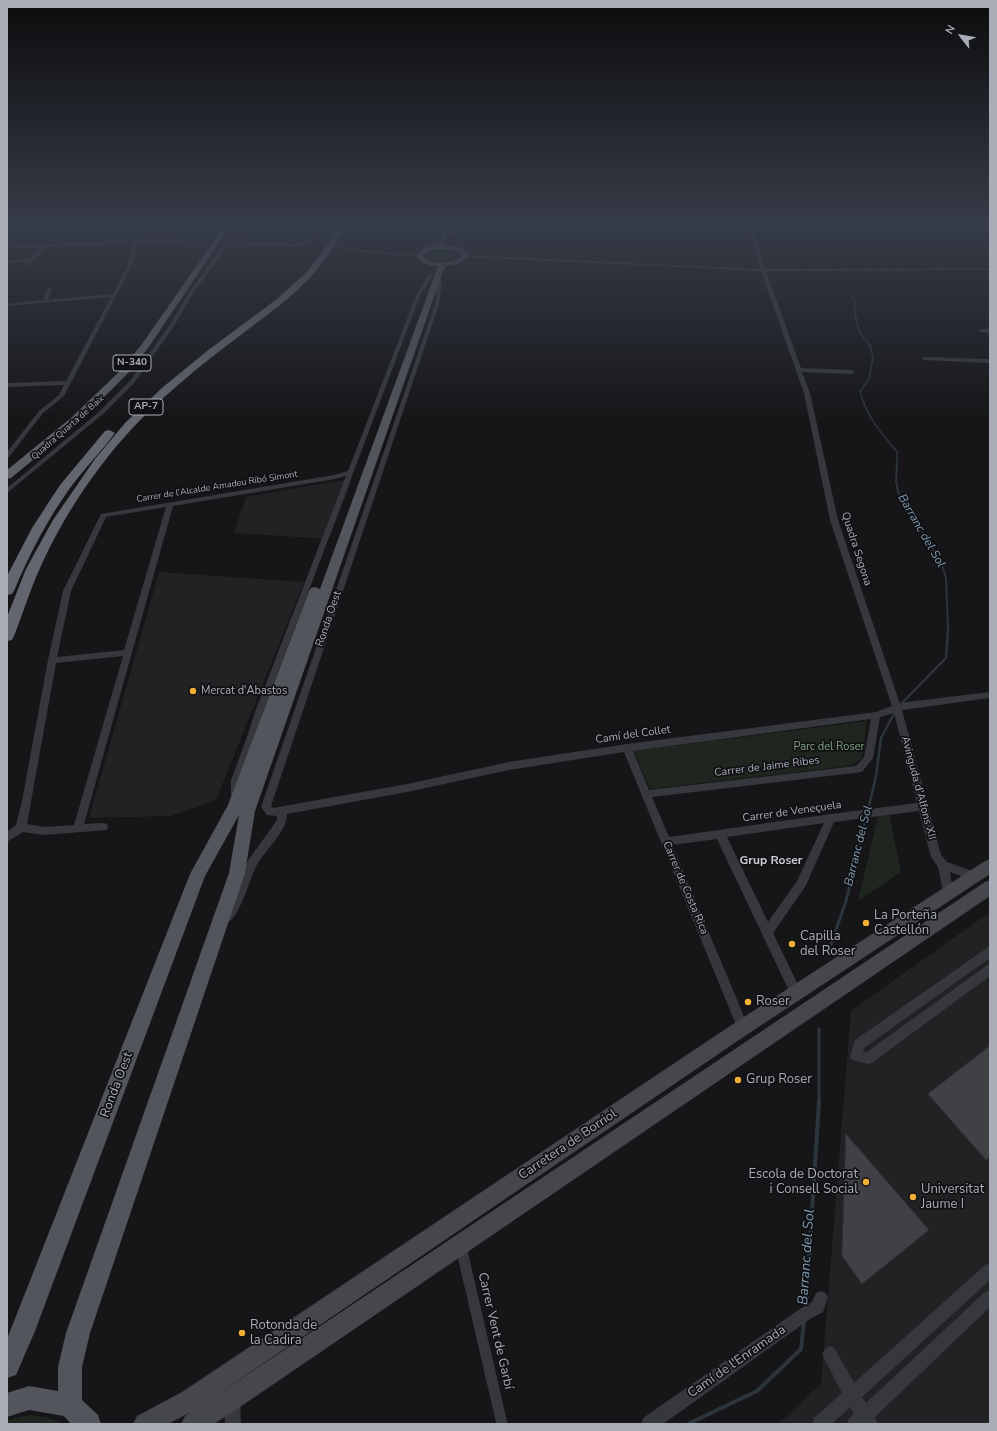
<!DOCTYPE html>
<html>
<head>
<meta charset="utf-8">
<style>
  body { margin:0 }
  #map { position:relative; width:997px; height:1431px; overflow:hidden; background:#161618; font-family:"Nunito Sans",sans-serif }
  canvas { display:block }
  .frame { position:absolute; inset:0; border:8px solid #a8adb8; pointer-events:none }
  .north { position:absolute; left:941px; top:16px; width:40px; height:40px; -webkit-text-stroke:3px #111113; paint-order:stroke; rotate:301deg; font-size:11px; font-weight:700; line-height:16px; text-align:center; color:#a8adb8 }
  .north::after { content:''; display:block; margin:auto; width:14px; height:18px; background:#a8adb8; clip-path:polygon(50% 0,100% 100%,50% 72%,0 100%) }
</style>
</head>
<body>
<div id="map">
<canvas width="997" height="1431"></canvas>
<div class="frame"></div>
<div class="north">N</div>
</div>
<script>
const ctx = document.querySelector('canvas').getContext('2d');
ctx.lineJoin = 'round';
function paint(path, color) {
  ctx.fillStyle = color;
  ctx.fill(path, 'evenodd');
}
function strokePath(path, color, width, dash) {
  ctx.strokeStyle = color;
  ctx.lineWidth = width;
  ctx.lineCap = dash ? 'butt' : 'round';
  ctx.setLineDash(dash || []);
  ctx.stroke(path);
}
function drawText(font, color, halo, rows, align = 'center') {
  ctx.font = font + ' "Nunito Sans",sans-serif';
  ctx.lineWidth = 3.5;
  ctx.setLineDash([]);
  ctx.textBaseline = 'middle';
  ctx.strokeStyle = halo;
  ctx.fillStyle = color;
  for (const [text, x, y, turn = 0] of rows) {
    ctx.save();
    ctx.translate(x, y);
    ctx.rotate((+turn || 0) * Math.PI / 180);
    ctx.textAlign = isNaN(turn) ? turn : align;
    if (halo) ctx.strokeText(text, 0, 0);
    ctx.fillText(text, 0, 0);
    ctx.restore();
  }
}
paint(new Path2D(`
  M344,480L351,482L329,539L234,533L246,497Z
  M159,572L304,582L216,800L171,816L89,818Z
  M990,912V1424H778L821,1384L851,1011Z`), '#222225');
paint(new Path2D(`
  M440,250L451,252L455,256C449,262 435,262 428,256L432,252Z
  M867,721L862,759L849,766L650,789L634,751Z
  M889,813L901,872L858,901L878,816Z
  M31,1415L46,1417L63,1424H7V1420Z`), '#1e261f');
strokePath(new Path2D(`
  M7,232L35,225
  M852,296L855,303L854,309L859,332L870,345L873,357L869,379L860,391C867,418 880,431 897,452V464`), '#2c353c', 1.5);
strokePath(new Path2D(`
  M897,463L896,481L898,492L942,565L946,578L948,630`), '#2c353c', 2);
strokePath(new Path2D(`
  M900,705L946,658L948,629
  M861,840L876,776L881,738L895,712`), '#2c353c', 2.5);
strokePath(new Path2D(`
  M830,947L846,901L861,839
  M819,1029V1102`), '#2c353c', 3);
strokePath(new Path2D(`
  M806,1308L819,1101
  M688,1424L757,1391L801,1349L804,1321`), '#2c353c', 4);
const building = new Path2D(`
  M990,1046V1157L986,1160L928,1094Z
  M846,1134L929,1230L862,1284L842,1256Z`);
paint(building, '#404145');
strokePath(building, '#303034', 1);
strokePath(new Path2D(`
  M461,1247L502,1424`), '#37383d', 11);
paint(new Path2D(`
  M153,225H157L141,240L241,237L243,238L241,239L139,243L130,269L64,396L43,413L9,457L7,458V452L39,411L59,395L64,385L7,387V383L66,381L111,297L7,306V304L43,300L48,289L50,288L52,289L48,300L113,294L126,269L134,243L47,247L26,267L24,266L28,262L7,263V261L30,259L42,247L7,249V247L44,244L47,243L49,244L136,240Z
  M315,225H319L313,240L307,243L306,246L304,247L232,244L228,246L194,292L174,326L134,383L103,414L7,493V488L99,412L130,381L169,326L190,291L224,244L232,242L298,244L309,238Z
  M444,225H448L444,233L447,236L445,237L440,233Z
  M459,225H463L453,238H449Z
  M748,225H752L765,269L990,268V270L766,271L801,368L852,370L855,372L852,374L802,372L810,393L838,520L900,704L907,702L990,692V698L902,710L941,855L947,862L978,873L979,876L978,879L974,881L950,872L953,893L952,896L948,898L944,896L938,867L931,857L919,811L834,822L805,887L773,933L802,993L800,997L796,999L792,997L717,839L672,845L749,1028L747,1032L743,1034L739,1032L624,752L509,770L407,792L287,814C287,833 262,852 255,869C249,881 239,919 227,923L223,922L221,918L229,905L247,862L277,820V816L267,815L261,807L435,304L437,289L436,273L440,274L442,285L439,304L271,806L273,808L407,784L509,762L627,744L876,712L892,706L830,520L804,393L761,271L466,257L464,256L466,255L760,269ZM894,713L917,803L831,814L669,837L652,797L862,772L873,758L880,717ZM871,719L864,757L856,766L649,790L633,751ZM824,823L797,881L768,922L727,837Z
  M343,248L419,255L421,256L419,257L341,250Z
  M430,273L434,274L421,293L263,712C257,735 248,756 242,778C239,785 243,793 239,800L236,801L233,800L231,797V780L247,737L255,712L346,476L335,479L173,506L84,824L103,823L107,824L108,827L107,830L44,835L23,832L7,842V832L16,825L22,801L48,660L63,591L101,514L334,475L348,471L417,293ZM166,507L124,650L57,657L71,591L106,517ZM123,656L74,825L44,827L27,824L56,663Z
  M981,329H990V333L979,332L978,331Z
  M925,357L990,359V363L923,360V358Z
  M990,946V958L864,1048L863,1051L867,1052L990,963V976L873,1062L869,1064L852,1060L850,1056L855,1040Z
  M990,1263V1280L862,1397L866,1403L985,1292L990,1290V1307L875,1417L878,1424H847L849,1418L854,1414L850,1407L832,1424H812L814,1418L842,1393L822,1354L825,1349L830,1346L835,1349L854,1383L985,1265Z
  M821,1291L826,1293L828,1298L823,1312L810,1319L663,1424H641L643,1418L800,1309L812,1302L816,1293Z
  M232,1393L238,1395L240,1401L241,1424H225L224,1401L226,1395Z`), '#37383d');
paint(new Path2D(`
  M980,225H985L990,230V235Z`), '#37383d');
paint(new Path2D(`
  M990,859V874L739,1040L214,1397L985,882L990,880V896L240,1407L214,1424H181L185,1416L191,1412L168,1424H133L137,1416L182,1392L727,1028L985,861Z`), '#45474d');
paint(new Path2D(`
  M447,225H453L444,245C455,246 464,246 469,256L458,264L446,266L442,274L255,811L245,873L90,1333L82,1367V1400L98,1415L101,1424H71L64,1416L29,1410L7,1417V1393L29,1386L58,1391V1367L66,1333L229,873L239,815L205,876L35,1331L16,1375L7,1378V1339L190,874L228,805L309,591L311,588L315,587L320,589L438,266C429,266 421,263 416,256L422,249L439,243ZM437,249L455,250L462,256C452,264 432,266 423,256L427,252Z`), '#53555c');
paint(new Path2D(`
  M225,225H231L148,348L129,372L79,422L11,478L7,479V470L71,418L123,368L142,344Z`), '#5b5e65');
paint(new Path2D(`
  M338,225H345C321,278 283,303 238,337C211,357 185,378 161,400C110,446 68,506 40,568C30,590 23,613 14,636L12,640L7,641V617L26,569L53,520L95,459L125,423L163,387L207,351L277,299L307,272L329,243Z
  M109,430L115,433C101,452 84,469 70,488C47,520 29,555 14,591L12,594L7,595V576L32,528L60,485L105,431Z`), '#63666e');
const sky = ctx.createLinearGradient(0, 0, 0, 425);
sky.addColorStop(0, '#0c0c0d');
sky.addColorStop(0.53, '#363c48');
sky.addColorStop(1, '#363c4800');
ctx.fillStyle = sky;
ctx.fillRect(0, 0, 997, 425);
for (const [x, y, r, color] of [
  [193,691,4,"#f2b134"],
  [866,923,4,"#f2b134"],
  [792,944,4,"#f2b134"],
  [748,1002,4,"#f2b134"],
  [738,1080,4,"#f2b134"],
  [866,1182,4,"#f2b134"],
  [913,1197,4,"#f2b134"],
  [242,1333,4,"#f2b134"]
]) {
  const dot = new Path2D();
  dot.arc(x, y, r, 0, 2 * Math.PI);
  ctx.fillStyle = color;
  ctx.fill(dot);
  strokePath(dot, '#111113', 1.5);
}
drawText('9px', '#a8adb8', '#111113', [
  ["Quadra Quarta de Baix",68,428,-41],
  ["Carrer de l'Alcalde Amadeu Ribó Simont",217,487,-9]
]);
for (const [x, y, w] of [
  [132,363,38],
  [146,407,34]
]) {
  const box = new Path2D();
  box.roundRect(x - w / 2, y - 8, w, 16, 3);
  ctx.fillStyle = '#111113';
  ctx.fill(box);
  strokePath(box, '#a8adb8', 1);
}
drawText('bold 10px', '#a8adb8', null, [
  ["N-340",132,363],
  ["AP-7",146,407]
]);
drawText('11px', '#a8adb8', '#111113', [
  ["Quadra Segona",856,549,72],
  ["Ronda Oest",329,619,-71],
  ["Camí del Collet",633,735,-8],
  ["Carrer de Jaime Ribes",767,767,-7],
  ["Avinguda d'Alfons XII",918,788,75],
  ["Carrer de Veneçuela",792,812,-8],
  ["Carrer de Costa Rica",685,888,67]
]);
drawText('11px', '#a8adb8', '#111113', [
  ["Mercat d'Abastos",201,691]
], 'left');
drawText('11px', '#7fa381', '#111113', [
  ["Parc del Roser",829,747]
]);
drawText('italic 12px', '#7f9bb3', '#111113', [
  ["Barranc del Sol",921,531,60],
  ["Barranc del Sol",859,846,-76]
]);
drawText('bold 12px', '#c9ccd4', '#111113', [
  ["Grup Roser",771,861]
]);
drawText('13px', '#a8adb8', '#111113', [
  ["La Porteña",874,916],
  ["Castellón",874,931],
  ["Capilla",800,937],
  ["del Roser",800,952],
  ["Roser",756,1002],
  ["Grup Roser",746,1080],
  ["Escola de Doctorat",858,1175,"right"],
  ["i Consell Social",858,1190,"right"],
  ["Universitat",921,1190],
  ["Jaume I",921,1205],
  ["Rotonda de",250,1326],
  ["la Cadira",250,1341]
], 'left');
drawText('13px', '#a8adb8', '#111113', [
  ["Ronda Oest",117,1085,-69],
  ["Carretera de Borriol",568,1145,-34],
  ["Carrer Vent de Garbí",495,1331,77],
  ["Camí de l'Enramada",737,1362,-35]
]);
drawText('italic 14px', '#7f9bb3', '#111113', [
  ["Barranc del Sol",807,1257,-86]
]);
</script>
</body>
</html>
